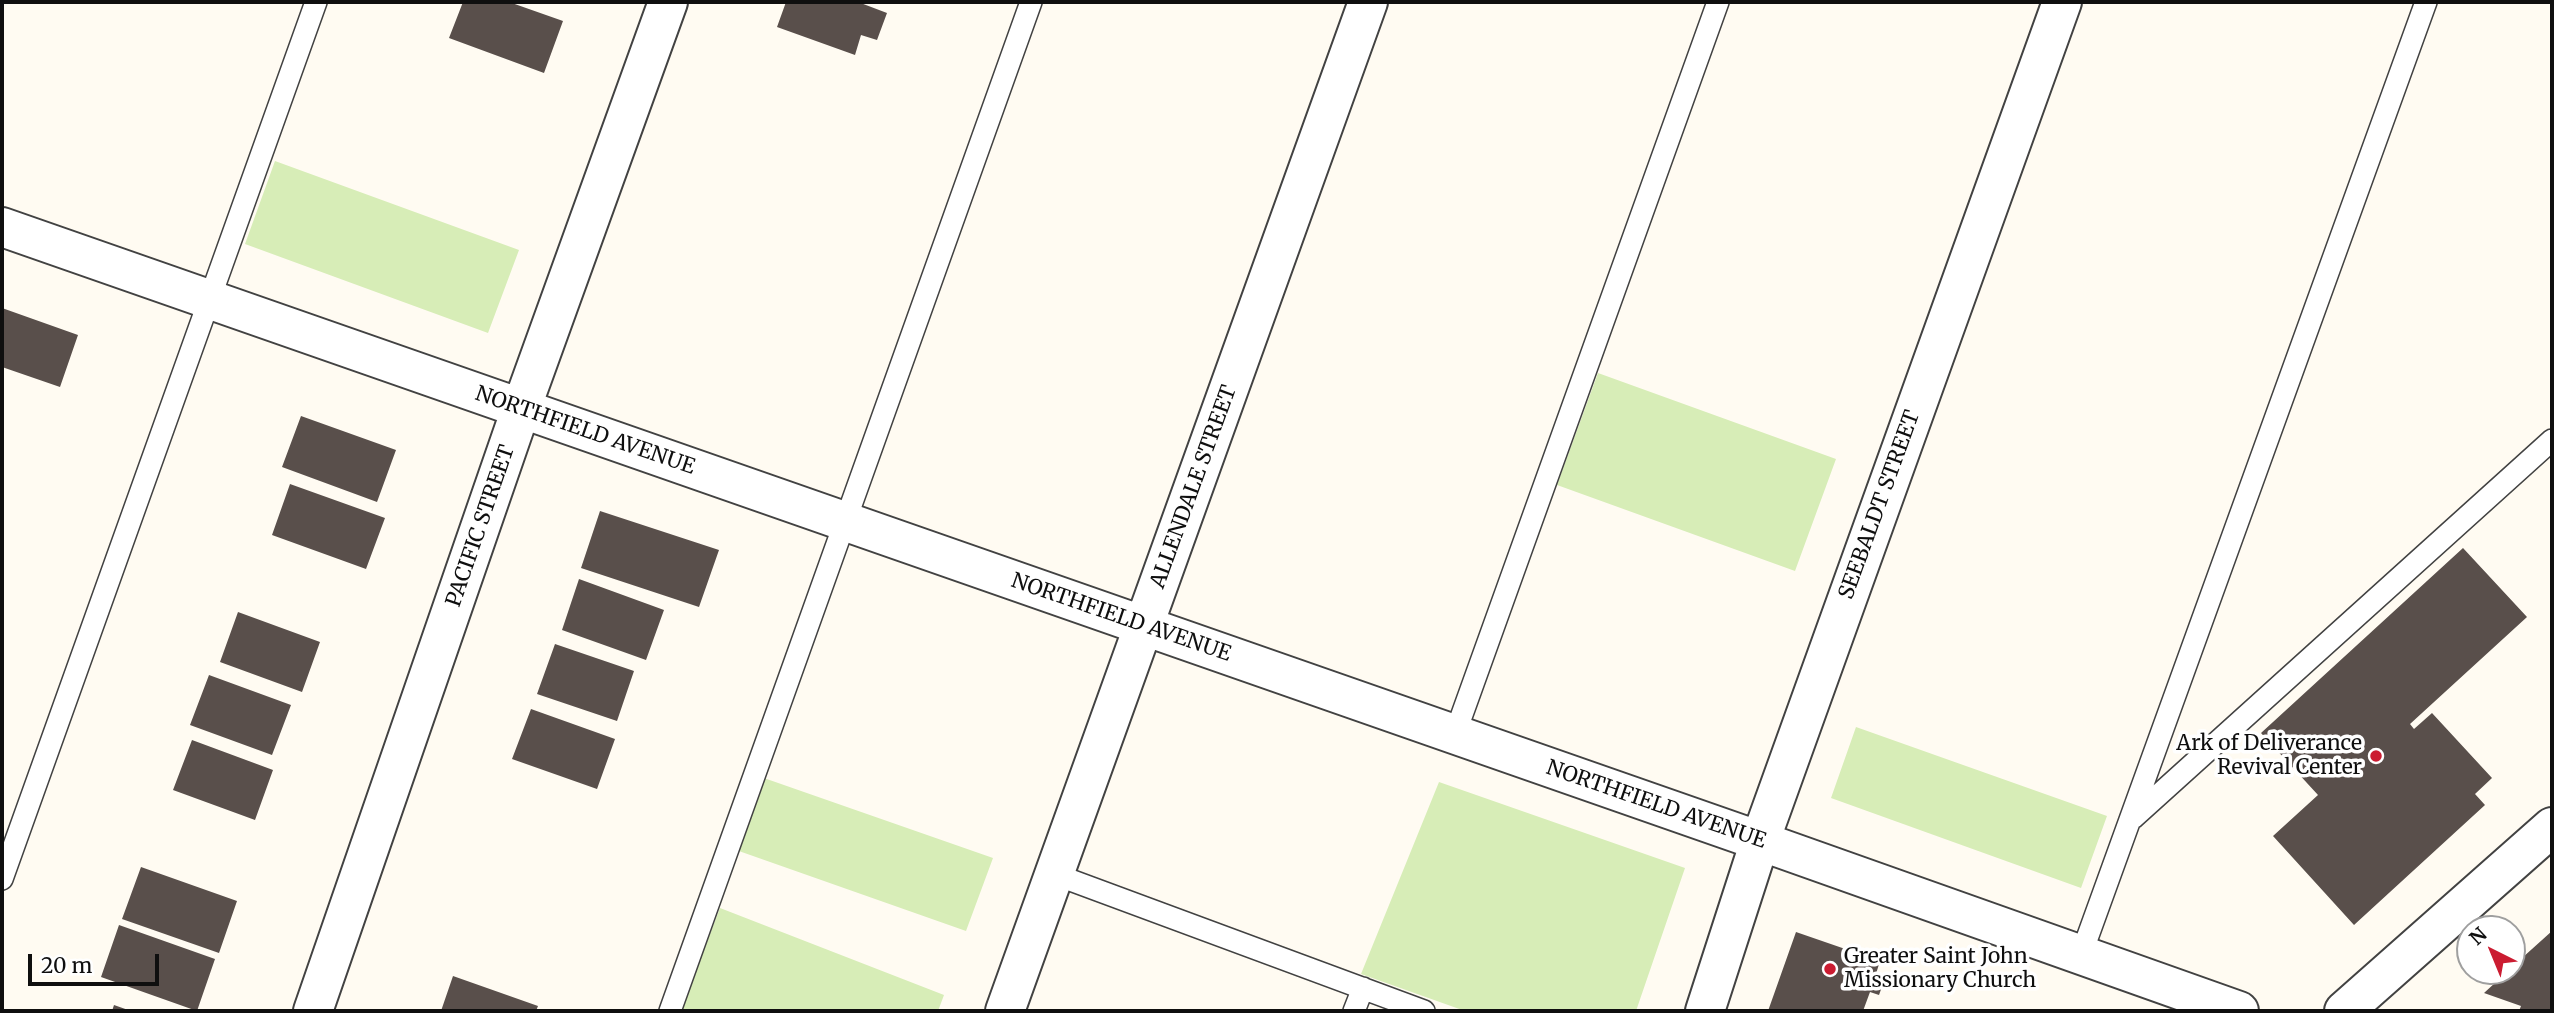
<!DOCTYPE html>
<html>
<head>
<meta charset="utf-8">
<style>
  body { margin:0 }
  #map { position:relative; width:2554px; height:1013px; overflow:hidden; background:#fffbf2; font-family:Merriweather,serif }
  canvas { display:block }
  .frame { position:absolute; inset:0; border:4px solid #0f0f0f; pointer-events:none }
  .north { position:absolute; left:2456px; top:915px; width:70px; height:70px; box-sizing:border-box; background:#fff; border:2px solid #9f9f9f; border-radius:50%; rotate:317deg; font-size:19px; font-weight:700; line-height:28px; text-align:center; color:#0f0f0f }
  .north::after { content:''; display:block; margin:auto; width:24px; height:32px; background:#cb1c31; clip-path:polygon(50% 0,100% 100%,50% 72%,0 100%) }
  .scale { position:absolute; left:28px; top:954px; width:131px; height:32px; box-sizing:border-box; border:4px solid #0f0f0f; border-top:0; padding-left:9px; font-size:21px; line-height:24px; white-space:nowrap; color:#0f0f0f; -webkit-text-stroke:5px #fff; paint-order:stroke }
</style>
</head>
<body>
<div id="map">
<canvas width="2554" height="1013"></canvas>
<div class="frame"></div>
<div class="north">N</div>
<div class="scale">20 m</div>
</div>
<script>
const ctx = document.querySelector('canvas').getContext('2d');
ctx.lineJoin = 'round';
function paint(path, color) {
  ctx.fillStyle = color;
  ctx.fill(path, 'evenodd');
}
function strokePath(path, color, width, dash) {
  ctx.strokeStyle = color;
  ctx.lineWidth = width;
  ctx.lineCap = dash ? 'butt' : 'round';
  ctx.setLineDash(dash || []);
  ctx.stroke(path);
}
function drawText(font, color, halo, rows, align = 'center') {
  ctx.font = font + ' Merriweather,serif';
  ctx.lineWidth = 7;
  ctx.setLineDash([]);
  ctx.textBaseline = 'middle';
  ctx.strokeStyle = halo;
  ctx.fillStyle = color;
  for (const [text, x, y, turn = 0] of rows) {
    ctx.save();
    ctx.translate(x, y);
    ctx.rotate((+turn || 0) * Math.PI / 180);
    ctx.textAlign = isNaN(turn) ? turn : align;
    if (halo) ctx.strokeText(text, 0, 0);
    ctx.fillText(text, 0, 0);
    ctx.restore();
  }
}
paint(new Path2D(`
  M275,161L519,250L488,333L245,244Z
  M1598,373L1836,459L1795,571L1557,485Z
  M1856,727L2107,816L2081,888L1831,798Z
  M761,777L993,858L966,931L736,850Z
  M1439,782L1685,868L1636,1011H1465L1361,974Z
  M720,908L944,995L938,1011H680Z`), '#d7edb7');
paint(new Path2D(`
  M463,2H509L563,21L544,73L449,38Z
  M786,2H858L887,13L877,40L861,35L855,55L777,27Z
  M2,308L78,335L60,387L2,367Z
  M301,416L396,450L377,502L282,467Z
  M290,484L385,518L366,569L272,535Z
  M600,511L719,550L699,607L581,568Z
  M2463,548L2527,617L2410,724L2414,729L2432,713L2492,778L2475,794L2485,805L2354,925L2273,836L2318,795L2261,733Z
  M579,579L664,610L646,660L562,630Z
  M238,612L320,642L302,692L220,662Z
  M555,644L634,671L617,721L537,694Z
  M209,675L291,705L272,755L190,725Z
  M531,709L615,739L597,789L512,759Z
  M192,740L273,770L255,820L173,790Z
  M141,867L237,901L219,953L122,919Z
  M119,925L215,959L197,1011L101,977Z
  M2552,931V1011H2519L2521,1006L2484,993L2508,971H2512V967Z
  M1796,932L1880,961L1875,977L1884,981L1879,995L1870,992L1863,1011H1768Z
  M453,976L538,1006L536,1011H441Z
  M114,1005L131,1011H112Z`), '#594f4b');
const service = new Path2D(`
  M1455,734L1718,2
  M2133,818L2552,440
  M1054,874L1424,1011
  M2,879L316,2
  M2081,955L2426,2
  M670,1011L1031,2
  M1354,1011L1363,988`);
const minor = new Path2D(`
  M2,227L1760,841L2239,1011
  M313,1011L521,409L668,2
  M1005,1011L1368,2
  M1705,1011L1760,841L2062,2`);
const tertiary = new Path2D(`
  M2344,1011L2552,827`);
strokePath(service, '#424242', 24);
strokePath(minor, '#424242', 42);
strokePath(tertiary, '#424242', 42);
strokePath(service, '#fff', 21);
strokePath(minor, '#fff', 38);
strokePath(tertiary, '#fff', 38);
for (const [x, y, r, color] of [
  [2376,756,7,"#cb1c31"],
  [1830,969,7,"#cb1c31"]
]) {
  const dot = new Path2D();
  dot.arc(x, y, r, 0, 2 * Math.PI);
  ctx.fillStyle = color;
  ctx.fill(dot);
  strokePath(dot, '#fff', 2.5);
}
drawText('21px', '#0f0f0f', '#fff', [
  ["NORTHFIELD AVENUE",585,431,19],
  ["ALLENDALE STREET",1194,487,-70],
  ["SEEBALDT STREET",1880,505,-70],
  ["PACIFIC STREET",481,526,-71],
  ["NORTHFIELD AVENUE",1121,618,19],
  ["NORTHFIELD AVENUE",1656,805,19]
]);
drawText('21px', '#0f0f0f', '#fff', [
  ["Ark of Deliverance",2362,744],
  ["Revival Center",2362,768],
  ["Greater Saint John",1844,957,"left"],
  ["Missionary Church",1844,981,"left"]
], 'right');
</script>
</body>
</html>
